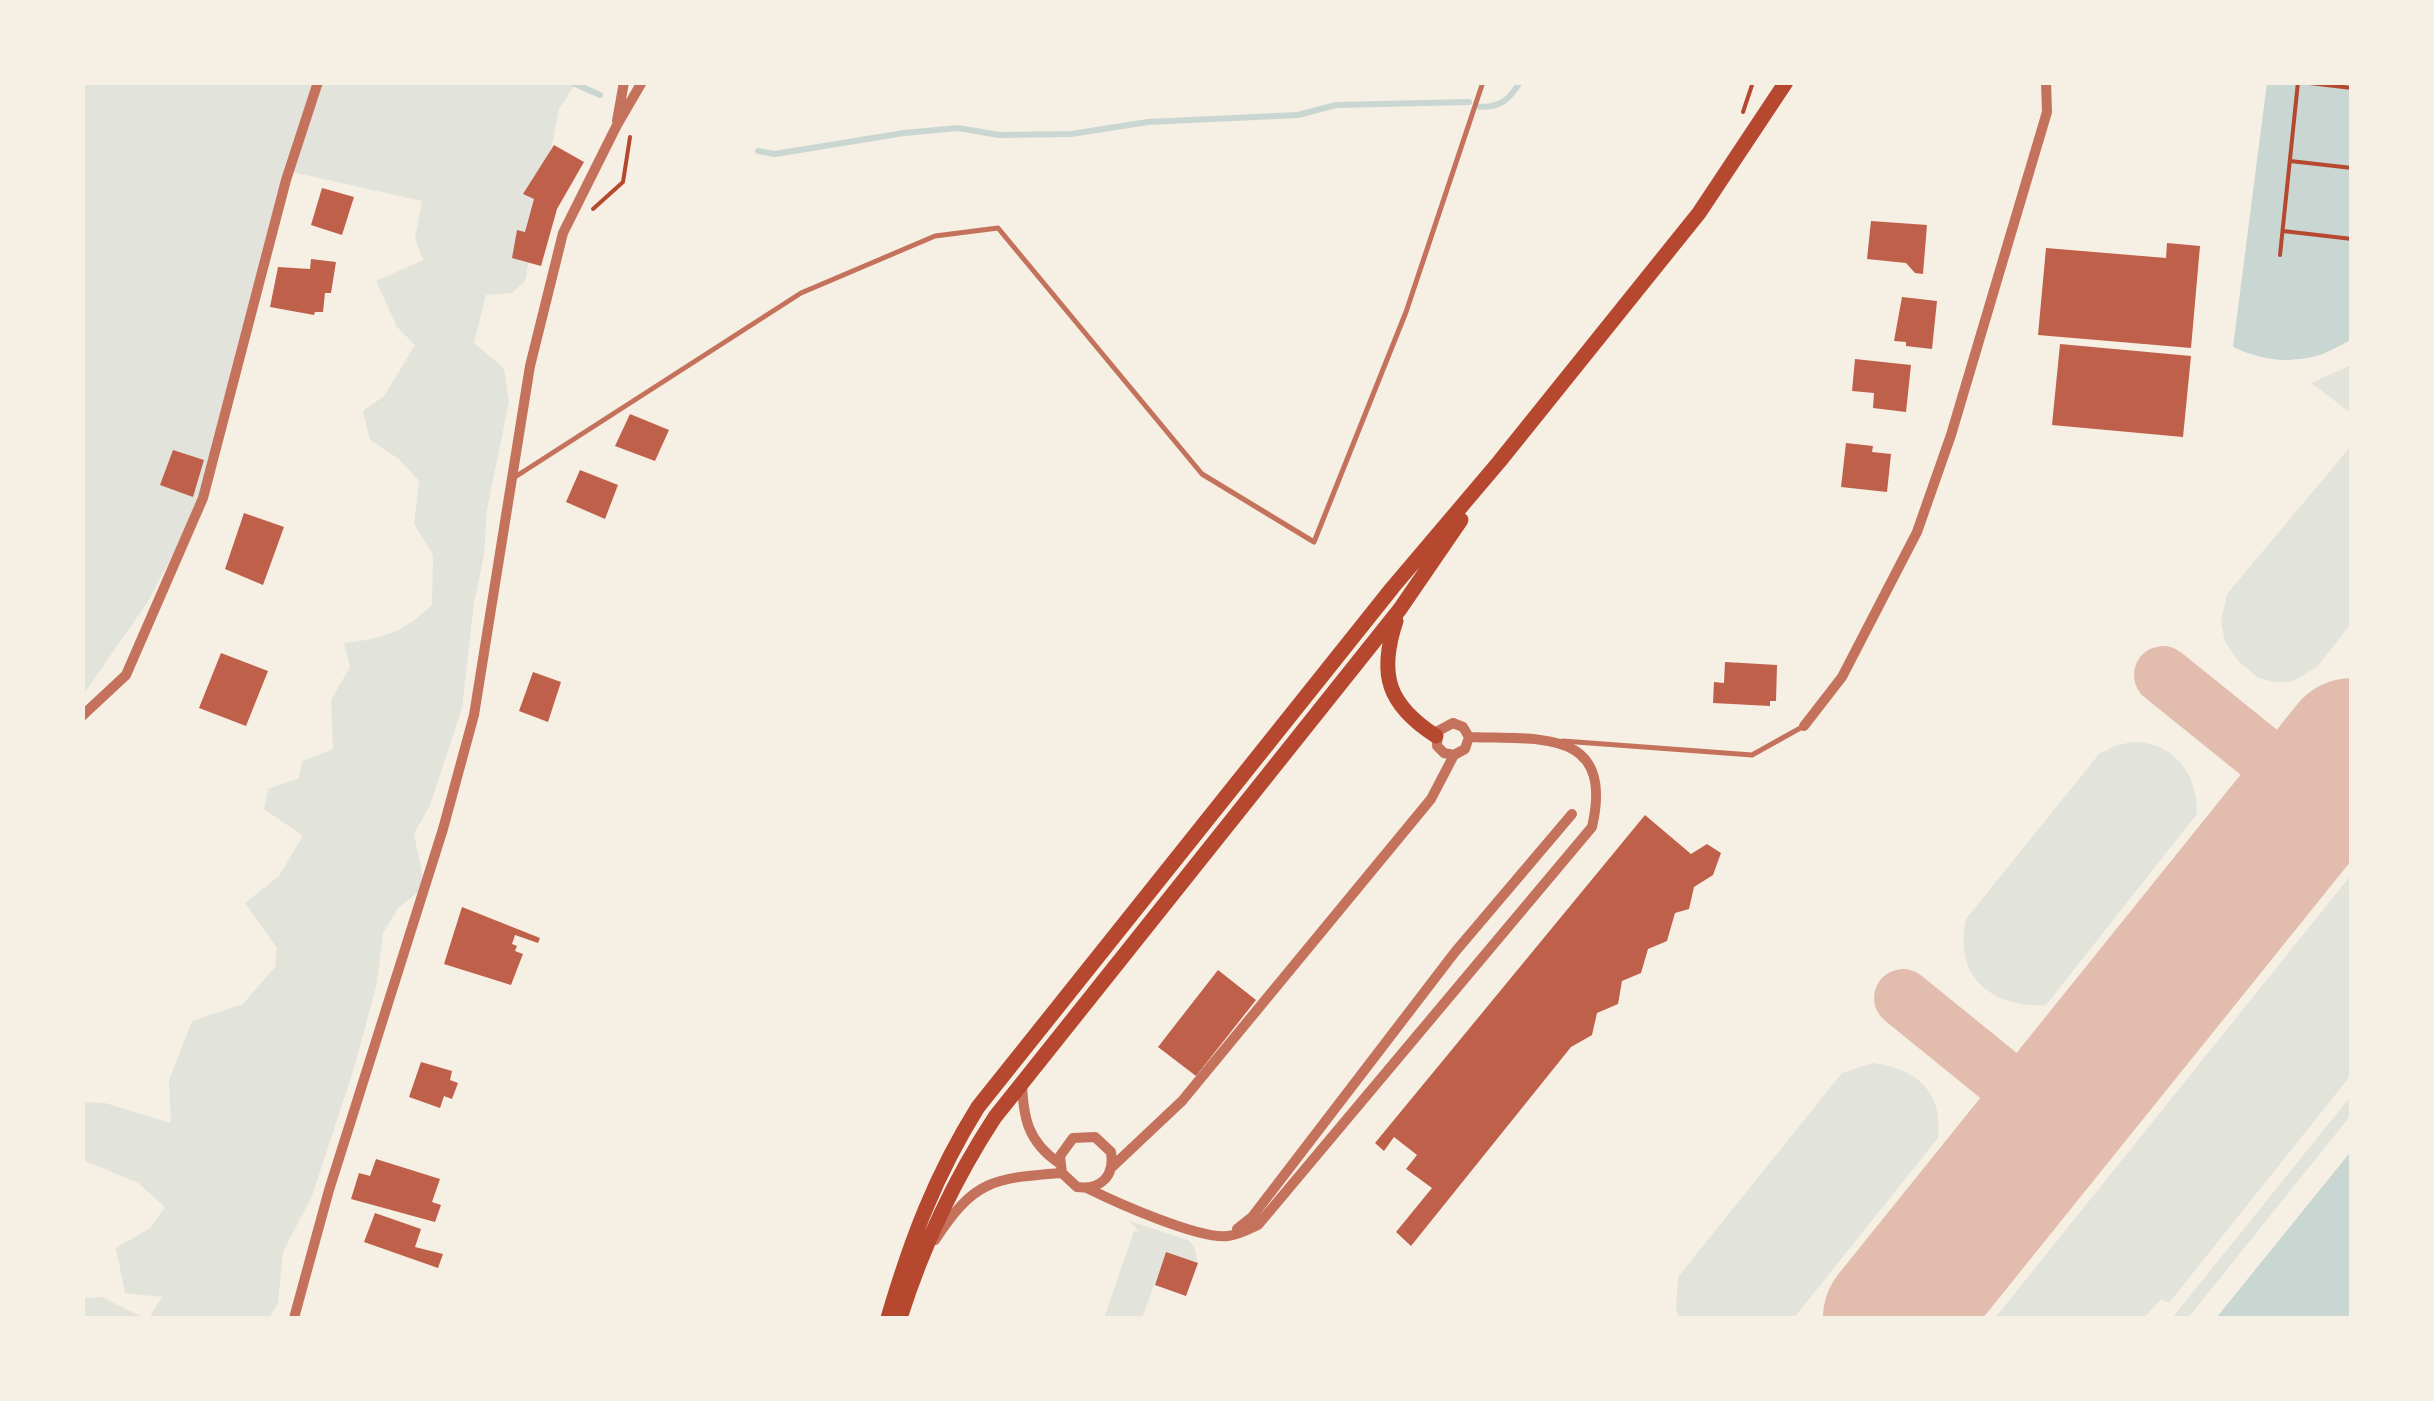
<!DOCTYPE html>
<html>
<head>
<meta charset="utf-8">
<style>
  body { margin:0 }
  #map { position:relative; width:2434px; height:1401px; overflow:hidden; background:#f6efe4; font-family:Signika,sans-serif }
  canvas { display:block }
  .frame { position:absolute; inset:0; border:85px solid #f6efe4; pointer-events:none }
</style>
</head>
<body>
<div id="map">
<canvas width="2434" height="1401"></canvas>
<div class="frame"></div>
</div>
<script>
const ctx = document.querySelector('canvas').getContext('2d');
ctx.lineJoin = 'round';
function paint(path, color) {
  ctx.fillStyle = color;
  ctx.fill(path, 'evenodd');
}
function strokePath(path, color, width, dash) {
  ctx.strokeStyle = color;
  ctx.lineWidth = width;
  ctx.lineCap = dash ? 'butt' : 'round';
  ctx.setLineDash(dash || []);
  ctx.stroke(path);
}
paint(new Path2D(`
  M82,83H576L559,109L525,281L512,293L486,295L474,343L504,368L509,402L487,509L484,555L474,603L462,708L430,805L414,834L425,887L399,907L383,933L377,983L355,1065L312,1196L283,1252L278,1304L269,1318H149L162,1297L125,1293L116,1248L150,1228L165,1207L138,1183L83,1160V1102L105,1103L171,1123L169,1080L192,1021L243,1004L275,967L277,948L245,903L279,876L303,836L264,809L268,789L299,778L302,761L333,749L331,700L350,667L344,643C382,639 404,632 432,605L433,555L414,524L419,481L399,459L370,440L363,411L384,396L415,345L397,327L376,281L423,260L415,238L422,201L292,172L203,499L147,603L83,695Z
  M2351,365V413L2311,383Z
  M2351,446V624L2317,667L2291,682H2273L2257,677L2238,661L2225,642L2221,622L2227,594Z
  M2134,742C2175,742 2198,776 2197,814L2046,1005C1992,1008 1953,977 1966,919L2099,754L2117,745Z
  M2351,875V1075L2169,1303L2161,1299L2144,1318H1995Z
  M1872,1063C1917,1069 1943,1091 1938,1138L1794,1318H1679L1676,1308L1678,1277L1842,1073Z
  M2351,1096V1115L2188,1318H2172Z
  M1129,1221L1188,1240L1194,1246L1198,1263L1166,1253L1142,1318H1104L1134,1231L1139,1232Z
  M101,1297L145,1318H83V1298Z`), '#e2e4dc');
paint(new Path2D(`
  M2267,83H2351V340C2311,365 2275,366 2233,347Z
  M2351,1151V1318H2216Z`), '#c9d6d2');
paint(new Path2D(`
  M2351,340L2352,346L2320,362L2291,365H2259L2228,349L2233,347L2260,360H2290L2318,357Z
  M2352,1146L2351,1151L2216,1318H2211Z`), '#f6efe4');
strokePath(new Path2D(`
  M571,82L600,95
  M1480,107C1501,107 1509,100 1520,82
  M758,151L775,154L904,133L958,128L999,135L1071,134L1148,122L1298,115L1336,105L1469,102`), '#c9d6d2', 6);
strokePath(new Path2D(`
  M2163,675L2266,758C2291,789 2292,819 2269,851
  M2266,758C2296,775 2326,771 2352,747
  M1903,998L2009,1084C2033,1115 2028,1143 2009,1175
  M2009,1084C2044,1098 2067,1091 2095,1068`), '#e2bdae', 58);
strokePath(new Path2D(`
  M1893,1318L2352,748`), '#e2bdae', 140);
paint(new Path2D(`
  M554,145L584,162L557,209L541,266L512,258L517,230L525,232L534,199L523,194Z
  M322,188L354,197L342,235L311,225Z
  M1871,221L1927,225L1923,274L1915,273L1906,263L1867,259Z
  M2167,243L2200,246L2191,348L2038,335L2046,248L2166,258Z
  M311,259L336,262L331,293H325L323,312H315L314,315L270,307L278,267L310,269Z
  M1902,297L1937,301L1932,349L1906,346V342L1894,341Z
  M2060,344L2191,356L2183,437L2052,425Z
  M1855,359L1911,365L1906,412L1873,408L1874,393L1852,391Z
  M630,414L669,430L655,461L615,446Z
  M1846,443L1873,446L1872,452L1891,454L1887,492L1841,487Z
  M173,450L204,460L193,497L160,485Z
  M580,470L618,485L605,519L566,502Z
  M244,513L284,527L263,585L225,569Z
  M221,653L268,671L246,726L199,708Z
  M1725,662L1777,665L1776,701H1770V706L1713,703L1714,682L1724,683Z
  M533,672L561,682L548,722L519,711Z
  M1645,815L1691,854L1707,844L1721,853L1713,875L1694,887L1689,909L1675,913L1667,941L1648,949L1641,973L1622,981L1618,1004L1597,1013L1592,1035L1571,1047L1411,1246L1396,1232L1432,1188L1406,1169L1417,1155L1394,1137L1384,1151L1375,1143Z
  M462,907L540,938L538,943L515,935L512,944L517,946L515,951L523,954L511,985L444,964Z
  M1218,970L1256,1000L1196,1076L1158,1047Z
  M421,1062L452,1071L450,1080L458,1083L452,1099L444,1096L440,1108L409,1097Z
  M376,1159L440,1179L432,1202L441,1205L435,1222L351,1199L359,1173L370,1176Z
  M375,1213L421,1229L415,1247L443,1254L438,1268L364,1242Z
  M1166,1252L1198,1263L1186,1296L1155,1285Z`), '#bf614a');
strokePath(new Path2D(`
  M2301,82L2352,88
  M1743,112L1753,82
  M2290,161L2352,168
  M593,209L623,182L630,137
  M2283,231L2352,239
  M2280,255L2298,82`), '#b5482f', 4);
strokePath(new Path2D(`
  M515,477L801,293L935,236L998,228L1202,474L1314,542L1406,312L1483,82
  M1563,741L1752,755L1804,726`), '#c5725c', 5);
strokePath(new Path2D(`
  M617,121L624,82
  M82,716L126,675L203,498L286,180L318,82
  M1804,726L1842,677L1917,532L1951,435L2047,112L2046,82
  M1454,755L1444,753L1437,746L1438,731L1453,723L1463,727L1469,737
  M1022,1082C1023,1118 1028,1142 1059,1163
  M1112,1167L1182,1101L1431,799L1454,755L1465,749L1469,737
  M1087,1188C1115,1202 1200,1240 1228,1236C1238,1235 1249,1229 1258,1225L1592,827C1615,727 1538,740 1469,737
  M1237,1229L1252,1217L1455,952L1572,814
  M935,1240C974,1180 993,1178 1062,1173L1077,1187C1101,1190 1115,1176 1111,1152L1095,1137L1073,1138L1060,1156L1062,1173
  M294,1318L329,1190L443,829L474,715L530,366L563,233L617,125L642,82`), '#c5725c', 10);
strokePath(new Path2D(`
  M1396,621C1378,675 1388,705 1436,736
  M888,1318C911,1240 935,1176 978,1107L1393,587L1499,462L1699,213L1786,82
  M900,1318C923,1246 953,1181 995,1117L1400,609L1461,520`), '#b5482f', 15);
</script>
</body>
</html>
